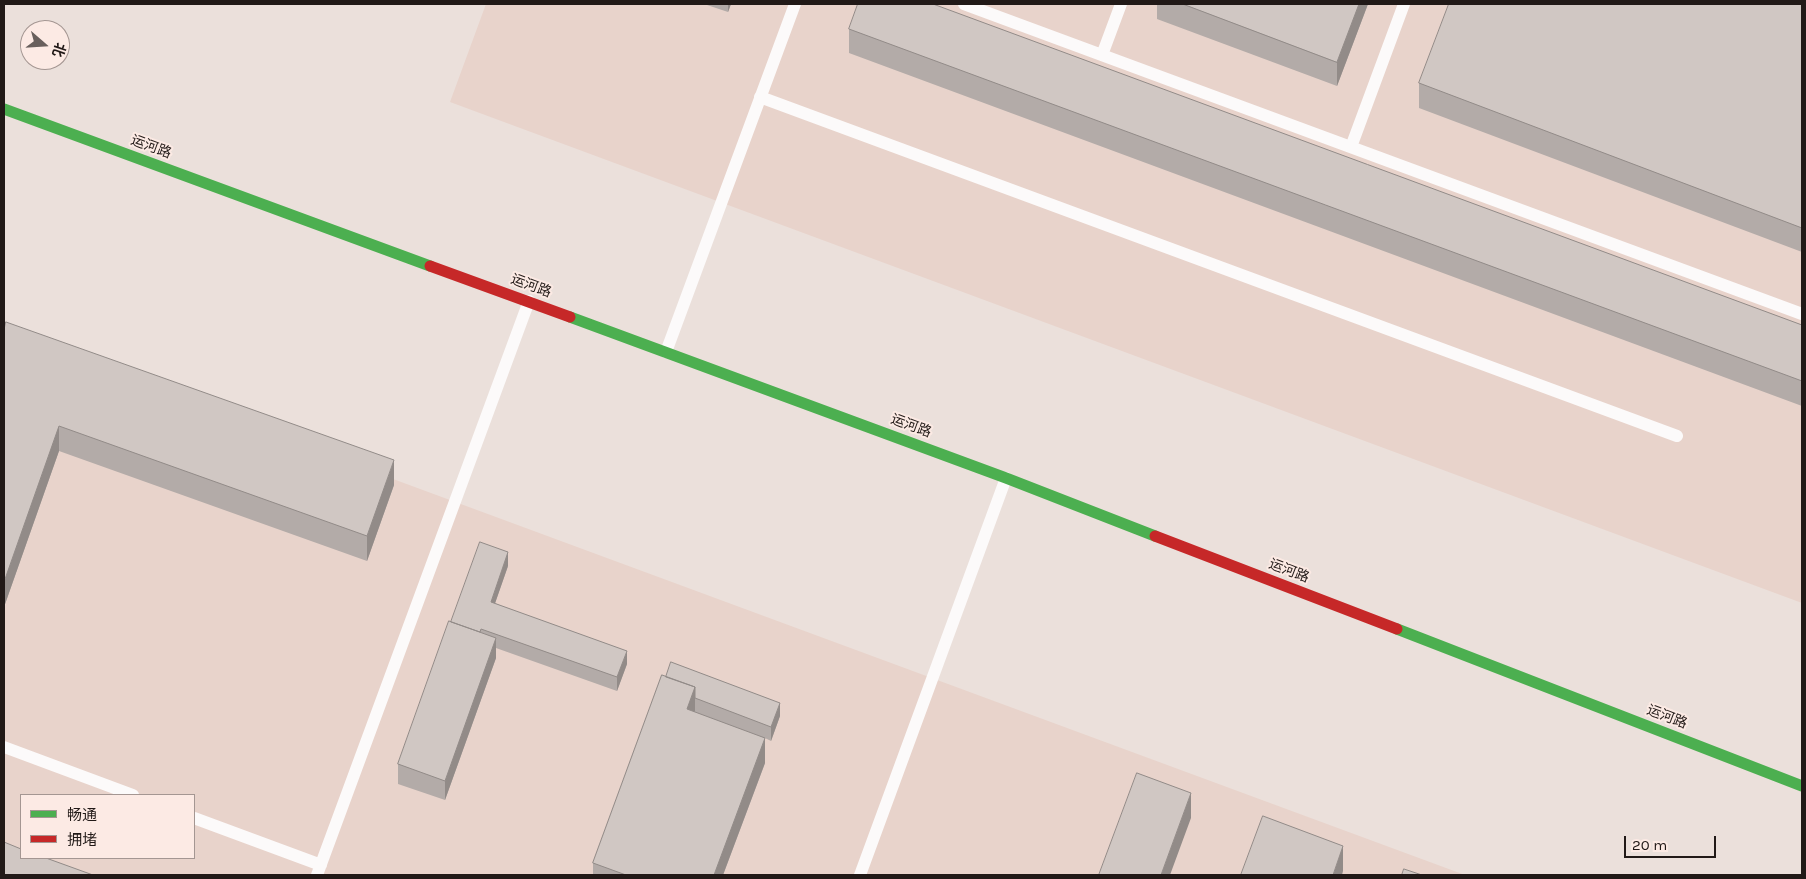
<!DOCTYPE html>
<html>
<head>
<meta charset="utf-8">
<style>
  body { margin:0 }
  #map { position:relative; width:1806px; height:879px; overflow:hidden; background:#ebe0db; font-family:Karla,"Noto Sans SC",sans-serif }
  canvas { display:block }
  .frame { position:absolute; inset:0; border:5px solid #211917; pointer-events:none }
  .legend { position:absolute; left:20px; top:794px; width:175px; height:65px; box-sizing:border-box; background:#fceae4; border:1px solid #a49692; margin:0; padding:6px 9px; list-style:none; font-size:15px; color:#211917 }
  .legend li { display:flex; align-items:center; gap:10px; height:25px }
  .legend b { width:25px; border:1px solid #a49692 }
  .north { position:absolute; left:20px; top:20px; width:50px; height:50px; box-sizing:border-box; background:#fceae4; border:1px solid #a49692; border-radius:50%; rotate:109deg; font-size:14px; font-weight:700; line-height:20px; text-align:center; color:#211917 }
  .north::after { content:''; display:block; margin:auto; width:18px; height:22px; background:#685f5c; clip-path:polygon(50% 0,100% 100%,50% 72%,0 100%) }
  .scale { position:absolute; left:1624px; top:836px; width:92px; height:22px; box-sizing:border-box; border:2px solid #211917; border-top:0; padding-left:6px; font-size:15px; line-height:18px; white-space:nowrap; color:#211917; -webkit-text-stroke:4px #fceae4; paint-order:stroke }
</style>
</head>
<body>
<div id="map">
<canvas width="1806" height="879"></canvas>
<div class="frame"></div>
<ul class="legend">
<li><b style="height:6px;background:#4caf50"></b>畅通</li>
<li><b style="height:6px;background:#c62828"></b>拥堵</li>
</ul>
<div class="north">北</div>
<div class="scale">20 m</div>
</div>
<script>
const ctx = document.querySelector('canvas').getContext('2d');
ctx.lineJoin = 'round';
function paint(path, color) {
  ctx.fillStyle = color;
  ctx.fill(path, 'evenodd');
}
function strokePath(path, color, width, dash) {
  ctx.strokeStyle = color;
  ctx.lineWidth = width;
  ctx.lineCap = dash ? 'butt' : 'round';
  ctx.setLineDash(dash || []);
  ctx.stroke(path);
}
function drawText(font, color, halo, rows, align = 'center') {
  ctx.font = font + ' Karla,"Noto Sans SC",sans-serif';
  ctx.lineWidth = 4;
  ctx.setLineDash([]);
  ctx.textBaseline = 'middle';
  ctx.strokeStyle = halo;
  ctx.fillStyle = color;
  for (const [text, x, y, turn = 0] of rows) {
    ctx.save();
    ctx.translate(x, y);
    ctx.rotate((+turn || 0) * Math.PI / 180);
    ctx.textAlign = isNaN(turn) ? turn : align;
    if (halo) ctx.strokeText(text, 0, 0);
    ctx.fillText(text, 0, 0);
    ctx.restore();
  }
}
paint(new Path2D(`
  M486,4H1802V603L450,102Z
  M6,336L1465,875H4V343ZM21,795H194V858H21Z`), '#e8d3cb');
strokePath(new Path2D(`
  M964,4L1802,314
  M1102,55L1121,4
  M760,97L1677,436
  M1351,147L1404,4
  M666,352L795,4
  M4,747L133,795
  M194,818L321,865
  M317,875L529,301
  M860,875L1006,478`), '#fcfafa', 12);
strokePath(new Path2D(`
  M4,109L430,266
  M570,317L1006,478L1155,536
  M1397,629L1802,786`), '#4caf50', 11);
strokePath(new Path2D(`
  M430,266L570,317
  M1155,536L1397,629`), '#c62828', 11);
paint(new Path2D(`
  M704,4H731L728,12Z
  M1157,4H1368L1337,86L1157,19Z
  M1802,4V252L1419,108V83Z
  M849,29L1802,325V406L849,53Z
  M4,330L394,485L367,561L59,451L4,607Z
  M508,566L495,603L627,664L617,691L496,648V658L445,800L398,784V764L451,622Z
  M662,675L780,716L771,741L765,738V763L723,875H593V863Z`), '#b3aba8');
paint(new Path2D(`
  M728,4H731L728,12Z
  M1359,4H1368L1337,86V62Z
  M59,426V451L4,607V582Z
  M394,460V485L367,561V536Z
  M508,552V566L491,615V602Z
  M496,638V658L445,800V781Z
  M627,651V664L617,691V677Z
  M695,687V712L687,709Z
  M780,703V716L771,741V727Z
  M765,738V763L723,875H714Z
  M1191,793V818L1170,875H1161Z
  M1343,846V871L1342,875H1333Z`), '#928b88');
const building = new Path2D(`
  M858,4H933L1802,325V381L849,29Z
  M1183,4H1359L1337,62Z
  M1449,4H1802V228L1419,83Z
  M6,322L394,460L367,536L59,426L4,582V330Z
  M480,542L508,552L491,602L627,651L617,677L481,629L480,632L451,622Z
  M449,621L496,638L445,781L398,764Z
  M671,662L780,703L771,727L695,698V687L666,677Z
  M662,675L695,687L687,709L765,738L714,875H626L593,863Z
  M1137,773L1191,793L1161,875H1099Z
  M1263,816L1343,846L1333,875H1241Z
  M4,842L21,849V858H46L93,875H4Z
  M1404,869L1422,875H1402Z`);
paint(building, '#d0c7c3');
strokePath(building, '#928b88', 1);
drawText('14px', '#211917', '#fceae4', [
  ["运河路",151,147,20],
  ["运河路",531,286,20],
  ["运河路",911,426,20],
  ["运河路",1289,571,21],
  ["运河路",1667,717,21]
]);
</script>
</body>
</html>
